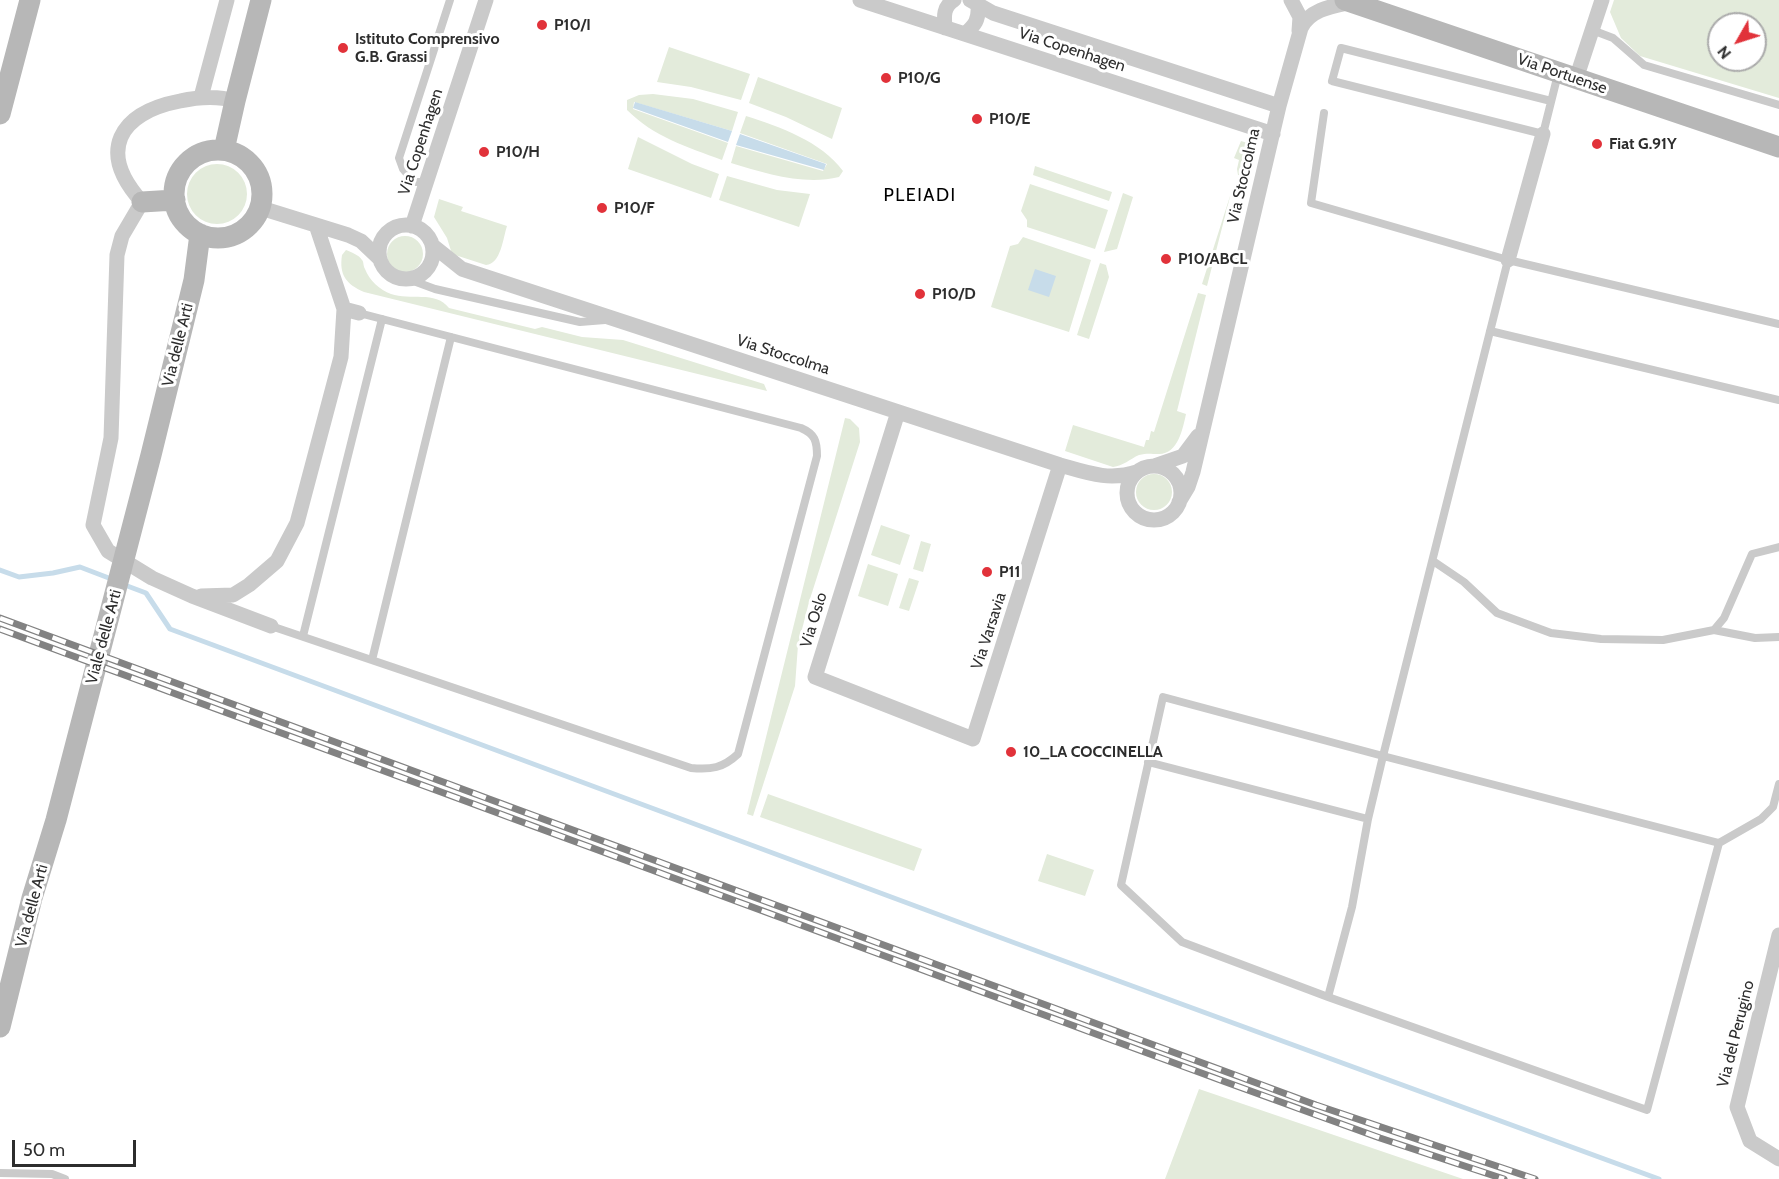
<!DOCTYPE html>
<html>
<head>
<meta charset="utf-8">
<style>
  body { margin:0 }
  #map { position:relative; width:1779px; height:1179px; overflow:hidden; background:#fff; font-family:Cabin,sans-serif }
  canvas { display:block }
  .north { position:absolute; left:1707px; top:12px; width:60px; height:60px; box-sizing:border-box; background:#fff; border:2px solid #ababab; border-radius:50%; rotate:231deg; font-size:16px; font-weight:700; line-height:24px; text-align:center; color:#2d2d2d }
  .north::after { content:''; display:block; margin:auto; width:21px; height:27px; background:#e1323a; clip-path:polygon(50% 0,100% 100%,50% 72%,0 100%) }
  .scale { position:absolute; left:12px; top:1140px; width:124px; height:27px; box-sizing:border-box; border:3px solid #2d2d2d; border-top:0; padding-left:8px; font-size:18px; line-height:21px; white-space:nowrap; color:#2d2d2d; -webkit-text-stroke:4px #fff; paint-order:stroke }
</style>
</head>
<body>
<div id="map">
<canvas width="1779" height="1179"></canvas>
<div class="north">N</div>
<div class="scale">50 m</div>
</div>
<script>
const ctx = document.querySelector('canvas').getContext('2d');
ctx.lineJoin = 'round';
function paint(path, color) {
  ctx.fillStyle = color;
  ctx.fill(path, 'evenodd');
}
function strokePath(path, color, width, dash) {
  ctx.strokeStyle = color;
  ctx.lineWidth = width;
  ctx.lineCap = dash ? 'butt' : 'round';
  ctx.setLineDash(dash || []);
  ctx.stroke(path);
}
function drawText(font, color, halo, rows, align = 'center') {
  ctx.font = font + ' Cabin,sans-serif';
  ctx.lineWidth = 6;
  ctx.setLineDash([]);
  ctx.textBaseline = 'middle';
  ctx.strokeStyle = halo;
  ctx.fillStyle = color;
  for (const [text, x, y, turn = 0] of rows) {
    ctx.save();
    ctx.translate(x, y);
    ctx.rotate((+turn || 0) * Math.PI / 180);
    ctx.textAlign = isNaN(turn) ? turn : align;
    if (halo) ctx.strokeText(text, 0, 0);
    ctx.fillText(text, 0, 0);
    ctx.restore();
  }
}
paint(new Path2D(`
  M1614,0H1779V98L1640,56L1621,38L1610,12ZM1719,24H1755V60H1719Z
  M669,47L750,74L741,100L691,87L657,82Z
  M758,77L842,108L832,139L786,117L749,103Z
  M653,94L693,99L738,112L732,131L634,102L633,109L728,143L722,160C687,147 654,137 627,110V100L639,95Z
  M746,116C780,127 821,141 843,171L839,177C804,186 765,173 731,163L736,146L823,171L827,164L740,133Z
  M638,137L692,164L719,174L711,198L628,169Z
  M1241,141L1251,144L1255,150L1248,177L1238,175L1237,169L1239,160L1234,158Z
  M187 194a30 30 0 1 1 60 0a30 30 0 1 1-60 0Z
  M1035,166L1112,192L1109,201L1033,175Z
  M727,176L777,190L810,194L799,227L719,200Z
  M1030,184L1108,210L1095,249L1027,227V220L1021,211Z
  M1123,193L1133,197L1117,249L1104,252Z
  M1231,193L1207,286L1202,284Z
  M439,199L463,207L461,211L507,226C503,238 501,264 486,265L452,254L447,238L434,217Z
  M387 254a18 18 0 1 1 36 0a18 18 0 1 1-36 0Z
  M1023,237L1091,260L1069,332L991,307L1010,246L1018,244Z
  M346,250C351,252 359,255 362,260C364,262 363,266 365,269C369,280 380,290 391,294C410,301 435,290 449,308L535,329L542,327L582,337L623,340L764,384L767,391L364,292C346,284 339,275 342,255Z
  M1100,263L1106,265L1109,277L1089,339L1077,335Z
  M1198,293L1206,295L1177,411L1186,414C1183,428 1178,455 1158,454C1151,454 1147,453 1139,455C1130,459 1123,466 1113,467L1065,451L1073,425L1144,447L1146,440H1149L1151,431L1154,432Z
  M845,418L850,419L859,428L860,442L809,602L798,645L795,686L753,816L747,814Z
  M1136 492a18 18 0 1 1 36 0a18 18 0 1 1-36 0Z
  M881,525L910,535L900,565L871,555Z
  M921,541L931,544L923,572L913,569Z
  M868,564L898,574L888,606L858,596Z
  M909,578L919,581L909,611L899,608Z
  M768,794L922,849L914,871L760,817Z
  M1047,854L1094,870L1085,896L1038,881Z
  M1199,1089L1463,1179H1165Z`), '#e3ebdb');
paint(new Path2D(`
  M635,102L732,131L728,142L633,108Z
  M740,134L826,164L824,170L736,145Z
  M1035,269L1056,276L1049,297L1028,290Z`), '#c7dcea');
strokePath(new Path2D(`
  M0,570L19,577L53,573L80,567L114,580
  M122,584L146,593L170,629L1015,943L1659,1179`), '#c7dcea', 5);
strokePath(new Path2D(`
  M1592,30L1613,38L1644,65L1779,105
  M1551,101L1341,48L1332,81L1543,134L1558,74
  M1324,113L1311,203L1508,260L1779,324
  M427,182H414L403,169L399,158L450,0
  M1508,260L1383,756L1163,697L1121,885L1182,942L1328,997L1647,1110L1719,843
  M408,279L435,289L580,322L605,320
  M1490,331L1779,400
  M1433,561L1464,582L1497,613L1551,633L1601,639L1663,640L1714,630L1755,638L1779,637
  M271,626L691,768C711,770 723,768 738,754L817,456C817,441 815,434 801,428L359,313
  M1714,630L1724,618L1752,554L1779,547
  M303,636L382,319
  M372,660L451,337
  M1148,762L1368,819
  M1328,997L1352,907L1368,819L1383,756L1719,843L1761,819L1773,807L1779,784
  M0,1173L52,1174L65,1179`), '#cacaca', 8);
strokePath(new Path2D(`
  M860,0L1273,134
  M970,0L993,13L1279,106
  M1291,0L1300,17L1299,31
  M945,28C944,16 943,7 954,0
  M965,34C975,25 979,20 978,6
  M1576,79L1602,0
  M201,97L227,0
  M235,101C216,95 198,97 180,101C118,113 97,152 142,202L122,236L117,255L111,438L93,525L108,551L152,578L192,596L271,626
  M261,208L348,235L361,241L380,259
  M379 252a27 27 0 1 1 54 0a27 27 0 1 1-54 0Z
  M412,226L486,0
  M432,245L462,269L1060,465C1088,473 1109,481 1137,472
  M1508,260L1543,134
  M344,309L359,313
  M898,412L815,677L973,739L1060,465
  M1154,466L1183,456L1198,436
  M1127 493a27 27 0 1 1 54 0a27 27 0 1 1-54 0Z
  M1179,502L1188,487L1193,472L1279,106L1301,28C1310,9 1333,6 1352,2
  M201,596L233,595L249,585L277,561L297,523L341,357L344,309L316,225
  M1779,935L1737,1107L1750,1141L1779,1159`), '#cacaca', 15);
strokePath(new Path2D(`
  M1345,0L1779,147
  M0,114L30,0
  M174 194a44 44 0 1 1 88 0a44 44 0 1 1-88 0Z
  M224,150L235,101L261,0
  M142,202L175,200
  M0,1027L32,898L56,820L151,455L194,280L200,234`), '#b7b7b7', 21);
const rail = new Path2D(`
  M0,618L1316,1105L1535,1179
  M0,629L1223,1081L1380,1138L1504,1179`);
strokePath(rail, '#828282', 7);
strokePath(rail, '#fff', 4.5, [14]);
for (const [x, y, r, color] of [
  [542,25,6,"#e1323a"],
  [343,48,6,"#e1323a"],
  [886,78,6,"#e1323a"],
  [977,119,6,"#e1323a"],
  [1597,144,6,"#e1323a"],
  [484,152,6,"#e1323a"],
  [602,208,6,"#e1323a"],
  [1166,259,6,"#e1323a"],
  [920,294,6,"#e1323a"],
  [987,572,6,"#e1323a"],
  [1011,752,6,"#e1323a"]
]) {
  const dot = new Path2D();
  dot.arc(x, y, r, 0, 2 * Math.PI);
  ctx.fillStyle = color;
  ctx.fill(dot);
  strokePath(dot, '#fff', 2);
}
drawText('bold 16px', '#2d2d2d', '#fff', [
  ["P10/I",554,25],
  ["Istituto Comprensivo",355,39],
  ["G.B. Grassi",355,57],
  ["P10/G",898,78],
  ["P10/E",989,119],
  ["Fiat G.91Y",1609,144],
  ["P10/H",496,152],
  ["P10/F",614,208],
  ["P10/ABCL",1178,259],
  ["P10/D",932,294],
  ["P11",999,572],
  ["10_LA COCCINELLA",1023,752]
], 'left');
drawText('16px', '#2d2d2d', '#fff', [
  ["Via Copenhagen",1072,50,18],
  ["Via Portuense",1562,74,19],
  ["Via Copenhagen",421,142,-72],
  ["Via Stoccolma",1244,176,-77],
  ["Via delle Arti",178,345,-76],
  ["Via Stoccolma",783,355,18],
  ["Via Oslo",814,620,-73],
  ["Via Varsavia",989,631,-72],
  ["Viale delle Arti",104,637,-75],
  ["Via delle Arti",32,906,-75],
  ["Via del Perugino",1736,1034,-76]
]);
ctx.letterSpacing = '1.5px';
drawText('18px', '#000', '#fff', [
  ["PLEIADI",920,196]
]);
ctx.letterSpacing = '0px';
</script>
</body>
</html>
